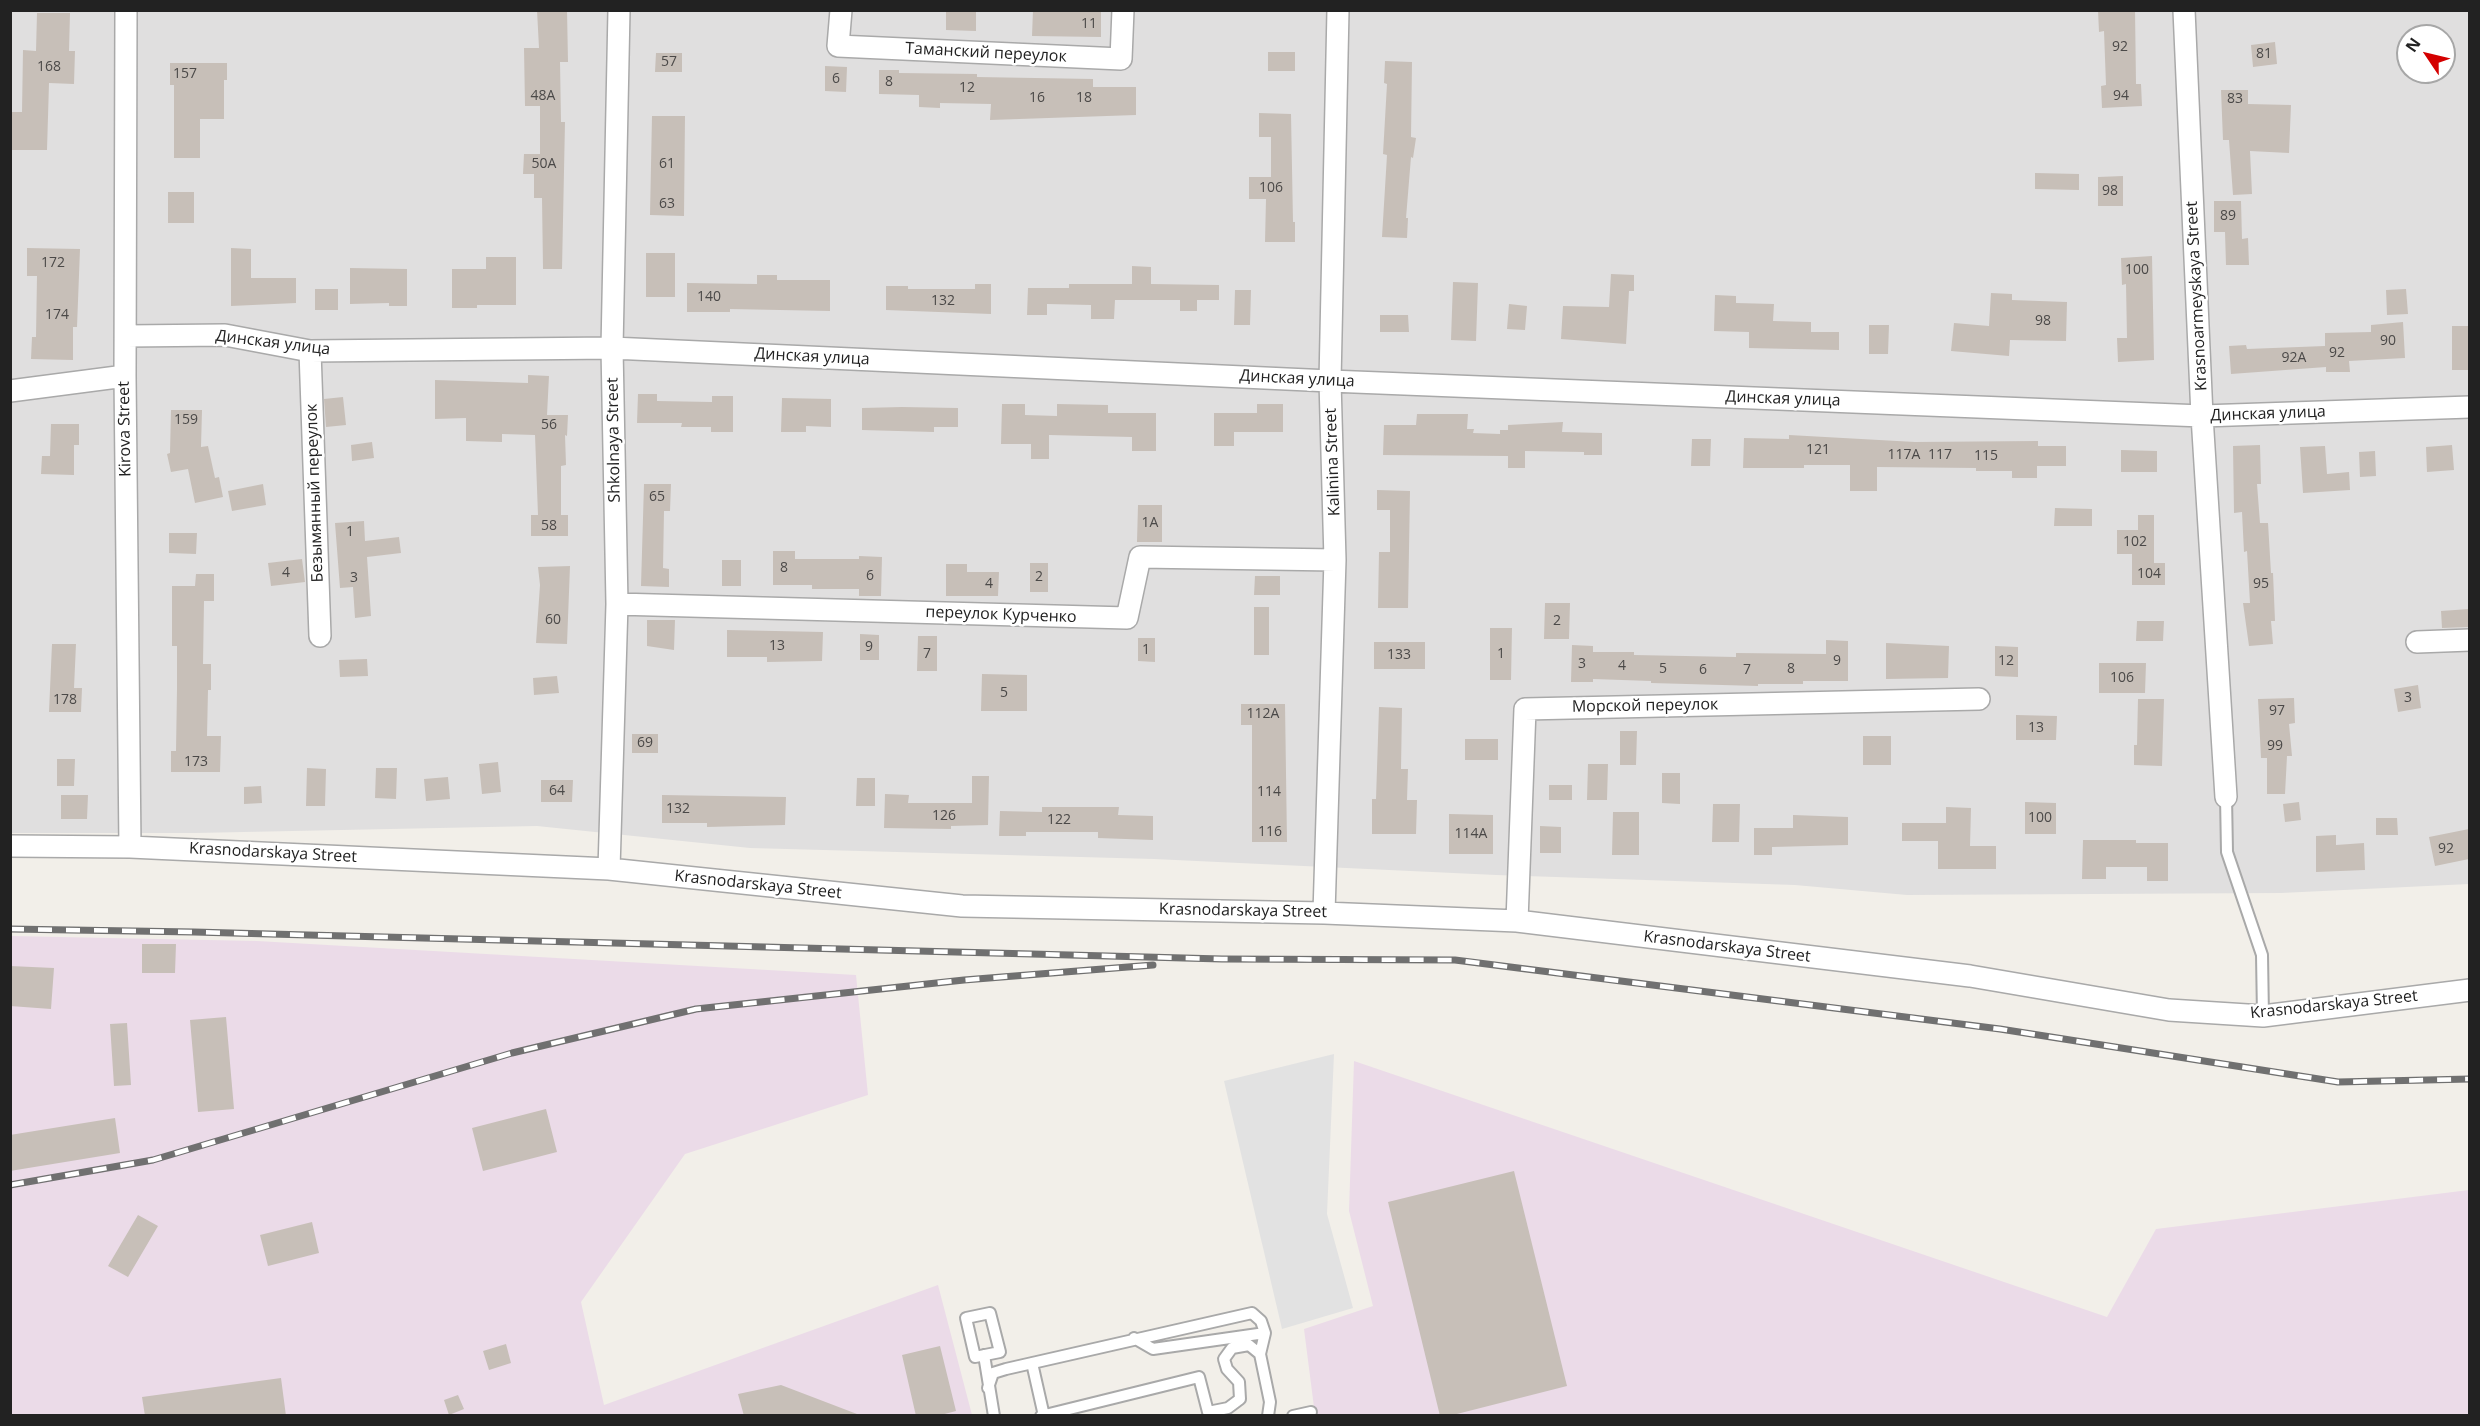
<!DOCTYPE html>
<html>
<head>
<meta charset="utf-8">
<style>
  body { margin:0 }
  #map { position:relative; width:2480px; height:1426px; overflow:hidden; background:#f2efe9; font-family:"Open Sans",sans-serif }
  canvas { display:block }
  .frame { position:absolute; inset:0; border:12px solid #222; pointer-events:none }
  .north { position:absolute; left:2396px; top:24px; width:60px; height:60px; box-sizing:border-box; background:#fff; border:2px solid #a7a7a7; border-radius:50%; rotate:305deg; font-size:16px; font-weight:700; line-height:24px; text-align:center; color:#222 }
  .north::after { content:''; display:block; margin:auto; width:21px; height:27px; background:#d40000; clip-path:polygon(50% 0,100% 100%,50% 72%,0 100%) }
</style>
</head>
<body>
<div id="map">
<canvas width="2480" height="1426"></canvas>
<div class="frame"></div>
<div class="north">N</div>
</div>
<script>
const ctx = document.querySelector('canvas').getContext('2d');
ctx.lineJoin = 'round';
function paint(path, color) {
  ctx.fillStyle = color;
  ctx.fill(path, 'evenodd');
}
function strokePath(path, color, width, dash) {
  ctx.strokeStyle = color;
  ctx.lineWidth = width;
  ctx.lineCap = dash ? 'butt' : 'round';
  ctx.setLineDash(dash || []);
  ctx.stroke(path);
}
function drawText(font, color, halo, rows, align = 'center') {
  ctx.font = font + ' "Open Sans",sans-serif';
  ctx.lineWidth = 5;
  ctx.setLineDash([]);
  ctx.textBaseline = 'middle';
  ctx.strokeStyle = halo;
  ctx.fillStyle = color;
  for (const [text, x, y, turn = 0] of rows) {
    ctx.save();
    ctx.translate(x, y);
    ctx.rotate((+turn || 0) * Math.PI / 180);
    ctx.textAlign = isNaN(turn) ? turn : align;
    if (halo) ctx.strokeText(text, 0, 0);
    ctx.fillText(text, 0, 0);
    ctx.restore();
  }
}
paint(new Path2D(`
  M11,11H2469V884L2281,893L1907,895L1795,885L1496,875L1154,859L750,848L537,826L195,833H11ZM2408,36H2444V72H2408Z`), '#e0dfdf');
paint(new Path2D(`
  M11,936L257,941L856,975L868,1095L685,1154L581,1302L604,1405L938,1285L972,1415L11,1416Z
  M1354,1061L2107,1317L2156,1229L2469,1190V1415H1315L1304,1329L1373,1306L1349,1211Z`), '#ebdbe8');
paint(new Path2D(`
  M1334,1054L1327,1214L1353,1308L1282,1329L1224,1081Z`), '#e2e2e2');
paint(new Path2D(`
  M537,10H567L568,62H560L561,122H565L562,269H543L542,198H534V174H523L524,154H540V106H525L524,48H539Z
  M946,10H976V31L946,30Z
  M1033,10H1101V37L1032,36Z
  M2098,10H2135L2136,84H2141L2142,106L2102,108L2101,86L2106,85L2104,31L2099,32Z
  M37,13H70L69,51H75L74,84L49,83L47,150H10V112H22L23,50L36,51Z
  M2275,42L2277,64L2253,67L2251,45Z
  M1268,52H1295V71H1268Z
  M656,53H682V72H655Z
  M1385,61L1412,62L1411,137L1416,138L1413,158L1411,157L1406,218H1408L1407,238L1382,237L1387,155L1383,154L1387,84L1384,83Z
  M170,63H227V80H224V119H200V158H174V85H170Z
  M825,66L847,67L846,92L825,91Z
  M879,70H899V73L977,74V77L1093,79V87H1136V115L990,120L991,104L940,103V108L919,107V95L879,94Z
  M2221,90H2248V104L2291,105L2289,153L2250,151L2252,194L2233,195L2229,140H2223Z
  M1259,113L1291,114L1293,222H1295V242H1265L1266,199H1249V177H1271V137H1259Z
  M652,116H685L684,216L650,215Z
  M2035,173L2079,174V190L2035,189Z
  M2123,176V206H2098V177Z
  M168,192H194V223H168Z
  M2214,201H2241L2242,239L2248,238L2249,265H2226L2225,232H2214Z
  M27,248L80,249L77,327H73V360L31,359L32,337H36L37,276H27Z
  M231,248L251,249V278H296V303L231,306Z
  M646,253H675V297H646Z
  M2152,256L2154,360L2118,362L2117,338H2127L2126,284L2122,285L2121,258Z
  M486,257H516V305H477V308H452V269H486Z
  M1132,266L1151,267V284L1219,285V300H1197V311H1180V300H1115L1114,319H1091V305L1047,304V315H1027L1028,288H1069V284H1132Z
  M350,268L407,269V306H389V303L350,304Z
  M1611,274L1634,275V291H1629L1626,344L1561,339L1563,306L1609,307Z
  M757,275H777V280H830V311L730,309V312H687V283L757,284Z
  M1453,282L1478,283L1476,341L1451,340Z
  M975,284H991V314L886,310V286H908V289H975Z
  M315,289H338V310H315Z
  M2406,289L2408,314L2387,315L2386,290Z
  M1235,290H1251L1250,325H1234Z
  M1991,293L2012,294V300L2067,302L2066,341L2010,340L2009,356L1951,351L1954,323L1989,326Z
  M1715,295L1736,296V303L1774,304L1773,321L1811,322V332H1839V350L1749,348V332L1714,331Z
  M1509,304L1527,306L1525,330L1507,329Z
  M1380,315H1408L1409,332H1380Z
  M2403,322L2405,358L2349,361L2350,372H2326V367L2231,374L2229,346L2246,345L2247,349L2325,346V333L2371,332V325Z
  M1869,325H1889L1888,354H1869Z
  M2452,326H2469V370H2452Z
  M528,375L549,376L547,415H568L567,436L565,435L566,465L561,466V515H568V536H531V515H538L535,435L502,434V442L466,441V418L435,419V380L528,383Z
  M638,394H657V401L712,402V396H733V432H711V427H681L682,423H637Z
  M343,397L346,425L326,427L324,399Z
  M782,398L831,399V427L806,426V432H781Z
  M1002,404H1025V415L1057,416V404L1108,405V413H1156V451H1132V437L1049,435V459H1031V444H1001Z
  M1257,404H1283V432H1234V446H1214V413H1257Z
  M902,407L958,408V427H934V432L862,430V408Z
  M171,410H202L201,447L208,446L215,478L219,477L223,497L195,503L188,469L171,472L167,454L170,453Z
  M1417,414H1468L1467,429H1474L1473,433L1500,434V430H1508V425L1563,422L1562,432L1602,433V455H1584V452L1525,451V468H1508V456L1383,455L1384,425H1416Z
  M51,424H79V445H74V475L41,474L42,456H50Z
  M1789,435L1915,442L2038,441V446H2066V466H2037V478H2012V471H1976V468L1877,467V491H1850V465H1804V468H1743L1744,438L1789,439Z
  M1692,439H1711L1710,466H1691Z
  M372,442L374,458L352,461L351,445Z
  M2260,445L2261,484H2257L2260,523H2268L2271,573H2273L2275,621H2271L2273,644L2249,646L2243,603H2250L2247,551L2244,552L2242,512L2234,513L2233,446Z
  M2452,445L2454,470L2427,472L2426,447Z
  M2325,446L2327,474L2349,472L2350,490L2303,493L2300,447Z
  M2121,450L2157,451V472H2121Z
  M2375,451L2376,476L2360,477L2359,452Z
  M263,484L266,505L232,511L228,491Z
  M644,484H671L670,511H664L663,568L669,569V587L641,586Z
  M1377,490L1410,491L1408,608H1378L1379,552H1390V510H1377Z
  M1138,505H1162V542H1137Z
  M2055,508L2092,509V526H2054Z
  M2138,515H2154V563H2165V585H2132V554H2117V530H2138Z
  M364,521L365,541L399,537L401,553L367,557L371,616L355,618L353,587L340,588L335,523Z
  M169,533H197L196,554L169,553Z
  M773,551H795V559H859V556L882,557L881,596H859V589H812V585H773Z
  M302,559L305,582L271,586L268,563Z
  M722,560H741V586H722Z
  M1030,563H1048V592H1030Z
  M946,564H967V572H999L998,596H946Z
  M570,566L567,644L536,643L540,585L538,567Z
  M196,574H214V601H204L203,664H211V690H208L207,736H221L220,772H171V751H176L177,689V646H172V586H195Z
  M1255,576H1280V595H1254Z
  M1545,603H1570L1569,639H1544Z
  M1254,607H1269V655H1254Z
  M2469,609V627L2442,628L2441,611Z
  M647,620H675L674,650L647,646Z
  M2137,621H2164L2163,641H2136Z
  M1490,628H1512L1511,680H1490Z
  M727,630L823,632L822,661L767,662V657H727Z
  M860,634L879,635V660H860Z
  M918,636H937V671H917Z
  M1138,638H1155V662L1138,661Z
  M1826,640L1848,641V681H1803V684H1758V686L1651,683V681L1593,679V682H1571L1572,645L1593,646V652H1634V655L1736,657V653L1826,654Z
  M1374,642H1425V669H1374Z
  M1886,643L1949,646L1948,678L1886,679Z
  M52,644H76L74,688H82L81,712H49Z
  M1995,646L2018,647V677L1995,676Z
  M367,659L368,676L340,677L339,660Z
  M2099,663H2146L2145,693H2099Z
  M982,674L1027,675V711H981Z
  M557,676L559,693L534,695L533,678Z
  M2418,685L2421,708L2398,712L2394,689Z
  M2294,698L2295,723L2289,724L2292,756H2287L2285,794H2267V758H2261L2258,699Z
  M2138,699H2164L2162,766L2134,765V745H2137Z
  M1241,704H1285L1287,842H1252V725H1241Z
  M1379,707L1402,708L1401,769H1408L1407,800H1417L1416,834H1372V799H1376Z
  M2016,715L2057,716L2056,740H2016Z
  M1620,731H1637L1636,765H1620Z
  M632,734H658V753H632Z
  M1863,736H1891V765H1863Z
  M1465,739H1498V760H1465Z
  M57,759H75L74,786H57Z
  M498,762L501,792L482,794L479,764Z
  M1588,764H1608L1607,800H1587Z
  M307,768L326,769L325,806H306Z
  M376,768H397L396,799L375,798Z
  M1662,773H1680V804L1662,803Z
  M972,776H989L988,825L951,826V829L884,828L885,794L909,795L908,803H972Z
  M448,777L450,799L426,801L424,779Z
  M857,778H875V806H856Z
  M541,780H573L572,802H541Z
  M1549,785H1572V800H1549Z
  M261,786L262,803L244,804V787Z
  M61,795H88L87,819H61Z
  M662,795L786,797L785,825L707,827V823H662Z
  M2025,802L2056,803V834H2025Z
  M2299,802L2301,820L2285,822L2283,804Z
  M1713,804H1740L1739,842H1712Z
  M1042,807H1119L1118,815L1153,816V840L1098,838V832H1026V836H999L1000,811L1042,812Z
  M1946,807L1971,808L1970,846H1996V869H1938V841H1902V823H1946Z
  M1613,812H1639V855H1612Z
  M1449,814L1493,815V854H1449Z
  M1793,815L1848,817V845L1772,847V855H1754V828H1793Z
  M2376,818H2397L2398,835H2376Z
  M1540,826L1561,827V853H1540Z
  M2469,829V859L2435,866L2429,837Z
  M2336,835V845L2364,843L2365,870L2316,872V836Z
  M2083,840H2136V843H2168V881H2147V867H2106V879H2082Z
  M142,944H176L175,973H142Z
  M10,966L54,968L51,1009L10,1006Z
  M226,1017L234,1109L198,1112L190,1020Z
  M127,1023L131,1085L114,1086L110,1024Z
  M546,1109L557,1152L483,1171L472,1128Z
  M115,1118L120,1153L10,1171V1135Z
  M1514,1171L1567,1386L1449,1416H1440L1388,1202Z
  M138,1215L158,1226L128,1277L108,1266Z
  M312,1222L319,1253L268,1266L260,1235Z
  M506,1344L511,1363L489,1370L483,1351Z
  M940,1346L956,1411L937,1416H916L902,1355Z
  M281,1378L286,1416H145L142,1397Z
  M781,1385L857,1414V1416H744L738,1394Z
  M458,1395L464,1409L449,1415L444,1400Z`), '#c7bfb8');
const lane = new Path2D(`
  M2226,797L2227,852L2262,955L2263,1016
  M990,1313L1000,1352L975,1357L966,1318Z
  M1134,1338L1153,1349L1265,1333
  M984,1355L994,1416
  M1032,1363L1044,1416
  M988,1388L993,1373L1006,1369L1252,1313L1261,1321L1265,1333L1260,1354L1270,1402L1268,1416
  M1041,1416L1199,1377L1208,1412L1228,1408L1240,1399L1239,1382L1227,1369L1224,1359L1232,1348L1249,1345L1260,1354
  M1293,1416L1311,1412`);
const street = new Path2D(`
  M126,10L125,376L130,847
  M841,10L838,46L1121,59L1123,10
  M2184,10L2202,416L2226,797
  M126,336L225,335L310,351L612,348L1330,381L2202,416L2470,407
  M310,351L320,636
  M10,391L125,376
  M617,604L1127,618L1140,557L1335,560
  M2417,642L2470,640
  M10,846L130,847L609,869L962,906L1324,913L1517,921L1970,976L2169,1010L2263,1016L2470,990
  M609,869L617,604L612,348L619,10
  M1324,913L1335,560L1330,381L1338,10
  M1517,921L1525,709L1979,699`);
strokePath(lane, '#a9a9a9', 14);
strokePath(street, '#a9a9a9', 24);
strokePath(lane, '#fff', 10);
strokePath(street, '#fff', 21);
const rail = new Path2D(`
  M10,929L194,932L1222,959L1455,960L2000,1029L2338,1082L2470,1079
  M10,1185L153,1160L512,1053L696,1009L964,980L1153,965`);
strokePath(rail, '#707070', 7);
strokePath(rail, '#fff', 4.5, [14]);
drawText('14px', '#4b4948', null, [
  ["11",1089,24],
  ["92",2120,47],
  ["81",2264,54],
  ["57",669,62],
  ["168",49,67],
  ["157",185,74],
  ["6",836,79],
  ["8",889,82],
  ["12",967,88],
  ["48А",543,96],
  ["94",2121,96],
  ["16",1037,98],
  ["18",1084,98],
  ["83",2235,99],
  ["50А",544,164],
  ["61",667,164],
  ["106",1271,188],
  ["98",2110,191],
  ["63",667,204],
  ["89",2228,216],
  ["172",53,263],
  ["100",2137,270],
  ["140",709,297],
  ["132",943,301],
  ["174",57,315],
  ["98",2043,321],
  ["90",2388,341],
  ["92",2337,353],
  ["92А",2294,358],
  ["159",186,420],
  ["56",549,425],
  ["121",1818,450],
  ["117А",1904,455],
  ["117",1940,455],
  ["115",1986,456],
  ["65",657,497],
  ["1А",1150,523],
  ["58",549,526],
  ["1",350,532],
  ["102",2135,542],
  ["8",784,568],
  ["4",286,573],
  ["104",2149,574],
  ["6",870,576],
  ["2",1039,577],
  ["3",354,578],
  ["4",989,584],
  ["95",2261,584],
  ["60",553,620],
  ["2",1557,621],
  ["13",777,646],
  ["9",869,647],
  ["1",1146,650],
  ["7",927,654],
  ["1",1501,654],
  ["133",1399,655],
  ["9",1837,661],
  ["12",2006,661],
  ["3",1582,664],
  ["4",1622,666],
  ["5",1663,669],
  ["8",1791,669],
  ["6",1703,670],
  ["7",1747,670],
  ["106",2122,678],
  ["5",1004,693],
  ["3",2408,698],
  ["178",65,700],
  ["97",2277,711],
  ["112А",1263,714],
  ["13",2036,728],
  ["69",645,743],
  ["99",2275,746],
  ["173",196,762],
  ["64",557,791],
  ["114",1269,792],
  ["132",678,809],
  ["126",944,816],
  ["100",2040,818],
  ["122",1059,820],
  ["116",1270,832],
  ["114А",1471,834],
  ["92",2446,849]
]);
drawText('16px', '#222', '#fff', [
  ["Таманский переулок",986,53,3],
  ["Krasnoarmeyskaya Street",2197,296,-93],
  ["Динская улица",273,343,7],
  ["Динская улица",812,357,3],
  ["Динская улица",1297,379,3],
  ["Динская улица",1783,399,2],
  ["Динская улица",2268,414,-2],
  ["Kirova Street",125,429,-91],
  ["Shkolnaya Street",614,440,-91],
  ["Kalinina Street",1333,462,-92],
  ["Безымянный переулок",315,493,-92],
  ["переулок Курченко",1001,615,2],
  ["Морской переулок",1645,706,-1],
  ["Krasnodarskaya Street",273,853,3],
  ["Krasnodarskaya Street",758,885,6],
  ["Krasnodarskaya Street",1243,911,1],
  ["Krasnodarskaya Street",1727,947,7],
  ["Krasnodarskaya Street",2334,1005,-6]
]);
</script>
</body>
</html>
